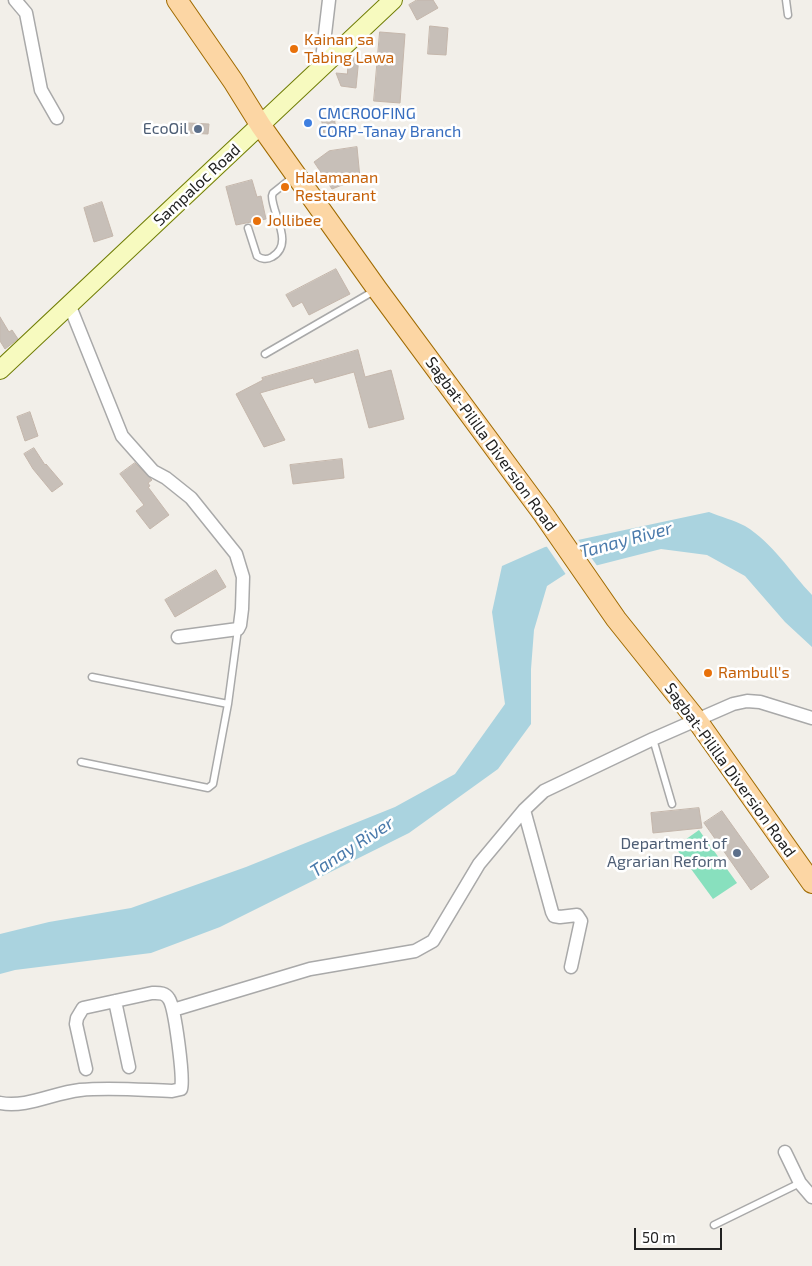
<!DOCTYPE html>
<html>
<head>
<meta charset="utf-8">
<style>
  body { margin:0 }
  #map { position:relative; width:812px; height:1266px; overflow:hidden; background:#f2efe9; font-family:"Exo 2",sans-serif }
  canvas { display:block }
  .scale { position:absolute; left:634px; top:1228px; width:88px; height:22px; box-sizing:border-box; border:2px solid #222; border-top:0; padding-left:6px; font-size:15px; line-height:18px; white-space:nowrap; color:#222; -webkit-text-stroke:4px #fff; paint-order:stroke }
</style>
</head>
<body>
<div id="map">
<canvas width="812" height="1266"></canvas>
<div class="scale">50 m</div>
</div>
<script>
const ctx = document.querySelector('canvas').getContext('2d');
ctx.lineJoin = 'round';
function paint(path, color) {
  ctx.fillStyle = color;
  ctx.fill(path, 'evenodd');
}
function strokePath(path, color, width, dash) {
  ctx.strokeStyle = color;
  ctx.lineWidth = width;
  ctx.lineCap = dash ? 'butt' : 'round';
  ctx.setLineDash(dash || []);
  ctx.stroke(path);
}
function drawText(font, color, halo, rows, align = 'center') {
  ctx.font = font + ' "Exo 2",sans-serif';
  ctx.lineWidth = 5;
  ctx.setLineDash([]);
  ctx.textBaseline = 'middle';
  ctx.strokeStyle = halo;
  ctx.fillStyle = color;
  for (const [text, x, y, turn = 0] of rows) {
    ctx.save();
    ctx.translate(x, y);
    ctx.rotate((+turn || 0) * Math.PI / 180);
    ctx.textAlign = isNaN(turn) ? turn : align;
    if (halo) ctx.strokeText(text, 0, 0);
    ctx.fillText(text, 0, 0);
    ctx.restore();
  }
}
paint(new Path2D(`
  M699,830L737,883L713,899L675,847Z`), '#88e0be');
paint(new Path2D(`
  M709,512C721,517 734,520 745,526C773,543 790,572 812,595V647L785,622L745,576L707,555L661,549L567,573L547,586L534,630L531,669V724L498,769L409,833L220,927L151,953L15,970L0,974V934L49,922L131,908L246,867L395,807L455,774L505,704L492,612L502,566L545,547Z`), '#aad3df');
paint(new Path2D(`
  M577,538L598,567L567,576L545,544Z`), '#f2efe9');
const building = new Path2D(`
  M417,0H433L438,8L417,20L409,5Z
  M430,26L448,28L446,55L428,54Z
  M380,32L405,34L400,103L374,101Z
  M349,56L359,57L356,88L341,86L336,73L347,74Z
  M334,114L336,132L324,134L321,117Z
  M188,123L209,124L208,134L188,133Z
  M357,147L360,178L332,189L314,162L329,151Z
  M252,180L257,197L261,196L266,219L236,225L226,187Z
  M102,202L113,236L94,242L84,208Z
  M336,269L350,294L309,315L302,302L293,307L286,295Z
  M0,317L9,332L12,330L18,339L5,349L0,341Z
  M358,350L365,377L391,370L404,419L369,428L354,372L315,383L313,378L260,393L285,440L264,447L236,394L263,380L262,378Z
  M30,412L38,436L25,441L17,417Z
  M34,448L45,465L46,464L63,484L52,492L33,469L24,454Z
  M342,459L344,478L293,484L290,465Z
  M135,463L152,480L148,483L150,486L148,487L169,515L150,529L136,511L144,505L120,474Z
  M216,570L226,587L175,617L165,600Z
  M699,808L702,828L653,833L651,813Z
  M722,811L769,877L751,890L704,823Z`);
paint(building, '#c7bfb8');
strokePath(building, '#c4b6ab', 1);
const lane = new Path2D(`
  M786,0L788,15
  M248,228L257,256C261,259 267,260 272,257C295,244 272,214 272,196L273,193L293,177
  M265,354L374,291
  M92,677L228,704
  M653,739L672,804
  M81,762L208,788L213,784L228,704L238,629
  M714,1225L800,1183`);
const street = new Path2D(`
  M15,0L26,13L41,90L57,118
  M321,68L329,0
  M69,304L122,436L153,471L166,478L191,498L236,554L243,577L242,609L240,625L238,629L178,637
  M524,810L552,912L554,916L560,917L577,915L581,921L571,967
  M115,1001L129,1067
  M173,1010L310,969L415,951L433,941L479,864L524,810L544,791L653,739L733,704L747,701L760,702L812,718
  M0,1103C27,1108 53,1093 80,1090C110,1087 142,1090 172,1091L181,1089C184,1078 175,1008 169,999C165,992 158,993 152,993L83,1008L77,1018L76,1024L86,1069
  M785,1152L800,1183L812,1197`);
const secondary = new Path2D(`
  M0,370L393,0`);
const primary = new Path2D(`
  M177,0L233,81L261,126L377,289L544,515L616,619L696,719L812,883`);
strokePath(lane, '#a9a9a9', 9);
strokePath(street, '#a9a9a9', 15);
strokePath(secondary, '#707d05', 20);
strokePath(primary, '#a06b00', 22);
strokePath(lane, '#fff', 6);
strokePath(street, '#fff', 12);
strokePath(secondary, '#f7fabf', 18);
strokePath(primary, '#fcd6a4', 20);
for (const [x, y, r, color] of [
  [294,49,5,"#e8710a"],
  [308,123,5,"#3f7fe0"],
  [198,129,5,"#5c6f8a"],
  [285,187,5,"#e8710a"],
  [257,221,5,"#e8710a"],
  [708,673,5,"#e8710a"],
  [737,853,5,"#5c6f8a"]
]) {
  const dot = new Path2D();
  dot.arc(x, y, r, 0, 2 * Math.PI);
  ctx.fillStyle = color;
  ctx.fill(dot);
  strokePath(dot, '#fff', 2);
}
drawText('16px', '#c56008', '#fff', [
  ["Kainan sa",304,40],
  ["Tabing Lawa",304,58],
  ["Halamanan",295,178],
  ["Restaurant",295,196],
  ["Jollibee",267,221],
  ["Rambull's",718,673]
], 'left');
drawText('16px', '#366cbe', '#fff', [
  ["CMCROOFING",318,114],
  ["CORP-Tanay Branch",318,132]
], 'left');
drawText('16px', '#4e5e75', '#fff', [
  ["EcoOil",188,129],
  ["Department of",727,844],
  ["Agrarian Reform",727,862]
], 'right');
drawText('16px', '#222', '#fff', [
  ["Sampaloc Road",197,185,-43],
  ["Sagbat-Pililla Diversion Road",491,444,54],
  ["Sagbat-Pililla Diversion Road",730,770,54]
]);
drawText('italic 18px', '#4a7aab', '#fff', [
  ["Tanay River",626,540,-15],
  ["Tanay River",352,847,-33]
]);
</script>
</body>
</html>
